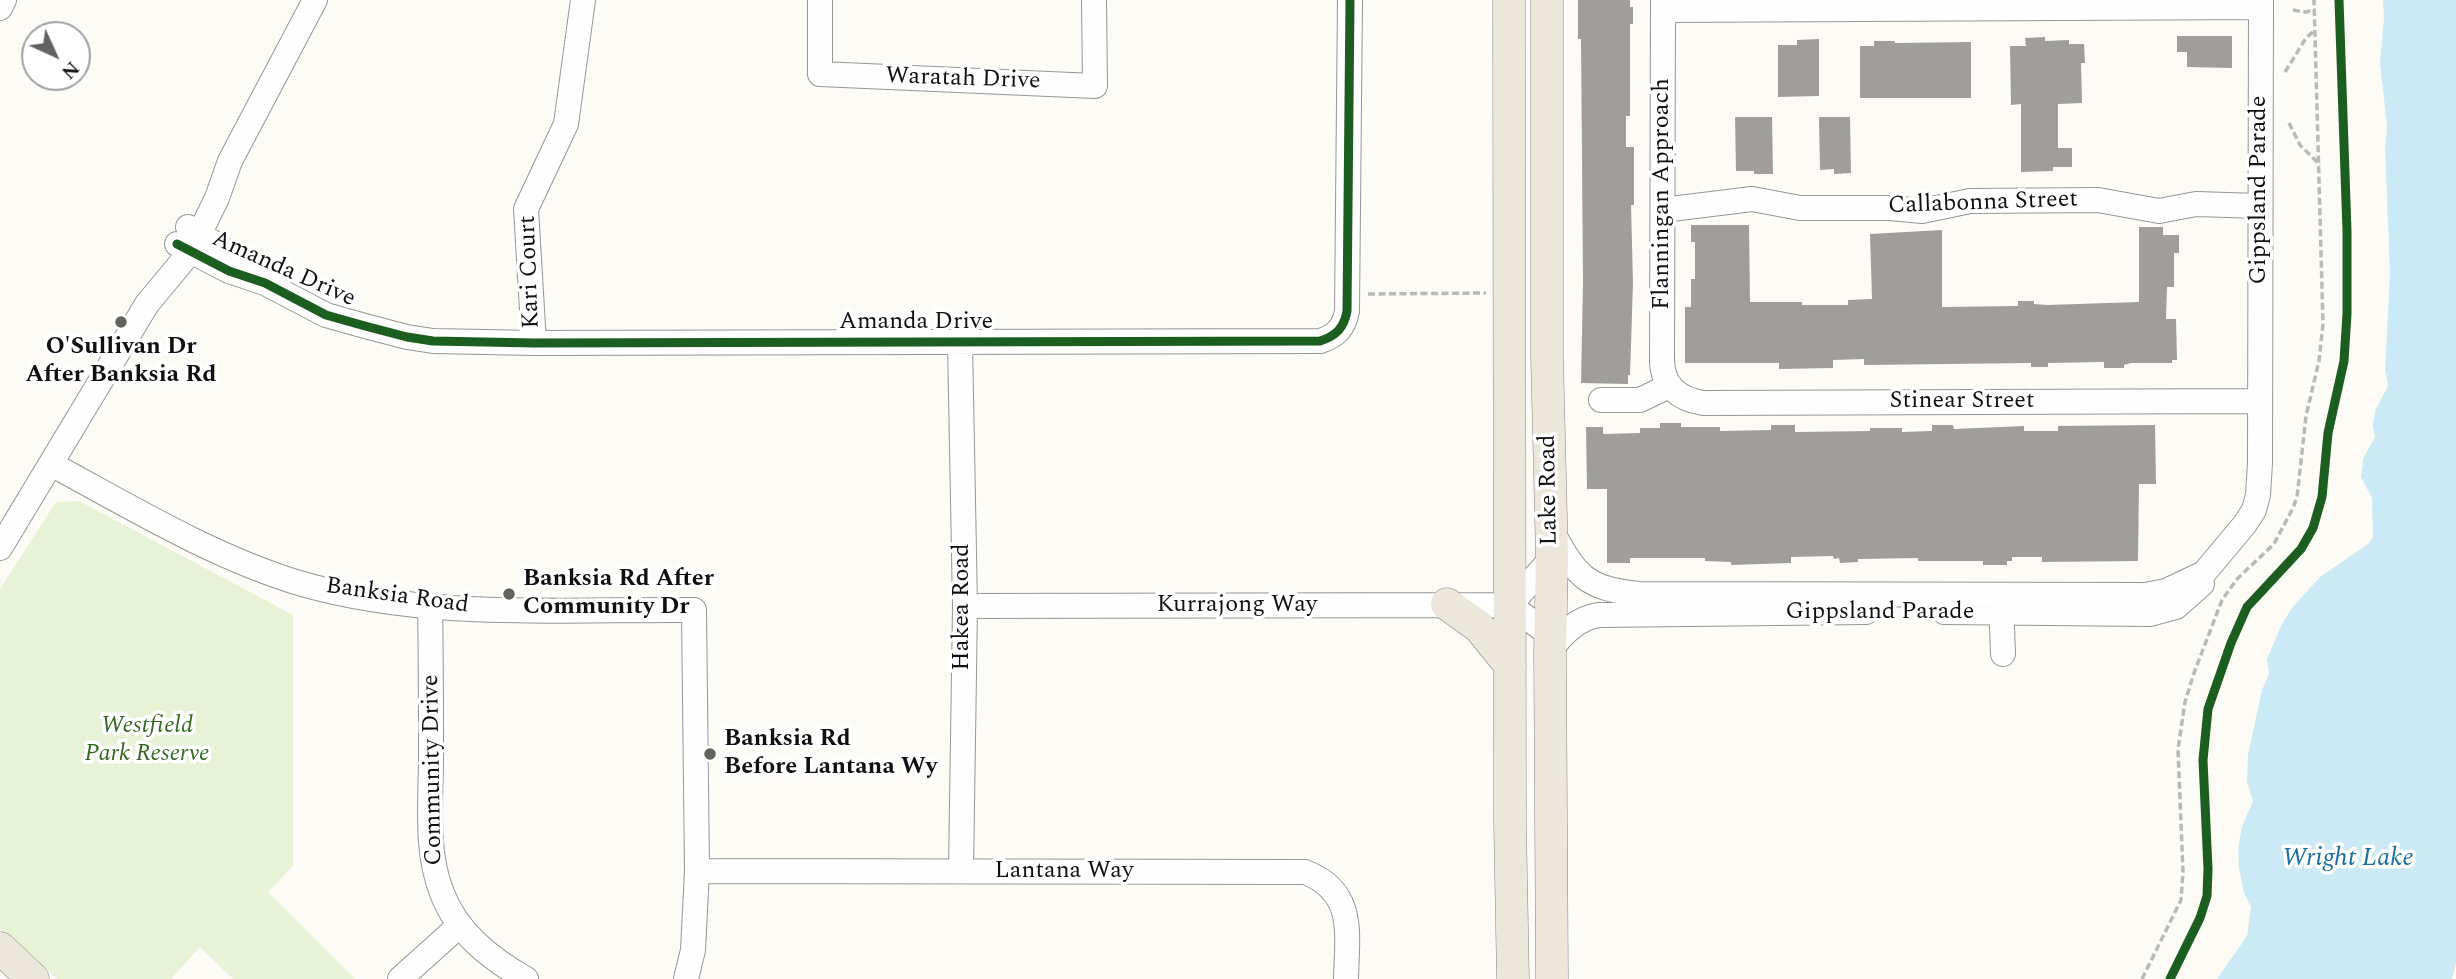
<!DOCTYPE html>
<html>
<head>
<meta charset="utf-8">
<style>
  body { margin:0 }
  #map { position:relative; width:2456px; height:979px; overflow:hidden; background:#fcfbf6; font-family:Spectral,serif }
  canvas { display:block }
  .north { position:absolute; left:21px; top:21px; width:70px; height:70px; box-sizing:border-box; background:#fff; border:2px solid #9f9f9f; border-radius:50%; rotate:135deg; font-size:19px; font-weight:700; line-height:28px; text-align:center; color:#101010 }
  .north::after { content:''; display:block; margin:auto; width:24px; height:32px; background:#636260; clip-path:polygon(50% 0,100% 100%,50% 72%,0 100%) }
</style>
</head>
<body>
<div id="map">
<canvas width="2456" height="979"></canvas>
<div class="north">N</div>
</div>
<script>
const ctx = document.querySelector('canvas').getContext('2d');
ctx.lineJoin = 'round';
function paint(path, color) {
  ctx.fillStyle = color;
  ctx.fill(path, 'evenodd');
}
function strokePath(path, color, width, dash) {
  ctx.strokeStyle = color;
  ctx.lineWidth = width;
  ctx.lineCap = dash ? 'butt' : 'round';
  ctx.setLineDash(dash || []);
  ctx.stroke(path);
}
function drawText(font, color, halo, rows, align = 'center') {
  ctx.font = font + ' Spectral,serif';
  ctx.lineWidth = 7;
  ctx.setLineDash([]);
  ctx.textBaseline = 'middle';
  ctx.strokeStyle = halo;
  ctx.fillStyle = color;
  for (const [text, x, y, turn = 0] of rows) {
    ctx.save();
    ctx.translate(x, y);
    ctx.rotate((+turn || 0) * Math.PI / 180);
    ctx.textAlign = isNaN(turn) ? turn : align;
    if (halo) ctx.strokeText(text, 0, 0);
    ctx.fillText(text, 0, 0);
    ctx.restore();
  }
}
paint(new Path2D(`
  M79,501L293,615V866L268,892L355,979H233L200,947L171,979H58L27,956L0,929V589L56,502Z`), '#e8f2d6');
paint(new Path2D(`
  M2383,0H2456V963L2452,979H2217L2247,936L2251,907L2244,893L2239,868L2238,848L2242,827L2253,801L2247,782L2248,755L2262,690L2269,674L2267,659L2282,624L2292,608L2320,577L2368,544L2373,538L2372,498L2361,477L2363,459L2375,437L2373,425L2375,411L2388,386L2385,369L2390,274L2385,149L2387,126L2380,63L2384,18Z`), '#cceaf5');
paint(new Path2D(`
  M1578,0H1630V7H1633V24H1630V116H1626V147H1634V205H1631L1633,283L1630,375H1628V384L1581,383L1583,283L1581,39H1578Z
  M2177,36H2232V68L2187,67V52H2177Z
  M2045,37V41L2069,40V44H2084L2085,63H2081L2082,103L2058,104V148H2072V167H2053V171L2021,172V104L2011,105L2010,46H2026L2025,38Z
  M1819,39V96L1778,97V45H1797V40Z
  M1874,41H1895V43L1971,42V98H1860V46H1874Z
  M1735,117H1772L1773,174H1754V171H1736Z
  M1819,117H1850L1851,173L1834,174V169L1820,170Z
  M1691,225H1749L1750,302H1802V305H1848V300L1872,299L1870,234L1942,230V307L2018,306V301H2034V304L2047,305L2139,302V227H2163V235H2179V253H2174V287H2167L2166,319H2176L2177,360H2172V363H2131L2124,365V368H2104V362L2048,363V367H2031V363L1864,365V359L1833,360V368L1779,369V363H1685V307H1691V279H1695V242H1691Z
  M1660,423H1681V427H1720V431L1771,430V425H1795V432L1870,431V428H1902V432L1932,431V425H1953L1954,429L2024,426V431H2058V426L2155,425L2156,484H2139L2138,561L2042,562V557H2012V561H2007V565H1983V561H1918V558L1858,559V562L1840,563L1839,558L1834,559L1833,556L1791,557V563L1731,565V562L1705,561V558H1630V563H1607V489H1587L1586,427H1603V434L1640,433V428H1660Z`), '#a09e9b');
const minor = new Path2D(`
  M820,0V74L1095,86L1094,0
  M1663,0L1662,361C1663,387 1679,399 1703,403L2260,401
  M0,8L4,0
  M1663,10L2261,7
  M1663,210L1752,199L1800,208H1890L1922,211L1970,201L2098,200L2159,211L2196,204L2260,206
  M188,227L236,257L249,268
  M177,244L229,271L265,283L326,315L365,326L407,337L433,341L534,343L1320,341C1336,336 1344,328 1347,311L1350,0
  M960,342L965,606L961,871
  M534,343L526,209L566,124L583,0
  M1601,400H1640L1669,386
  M51,464C131,507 211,556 299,583C425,620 564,609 694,610L697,871L693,950L686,979
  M1551,530C1577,576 1584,588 1639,594L2145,595L2166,591L2204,573L2245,524L2254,510L2258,495L2260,463L2261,0
  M0,548L147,304L191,251L217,198L230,161L315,0
  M2001,600L2003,654
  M1510,605L1552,558
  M430,606C431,656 431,706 431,756C431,801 425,851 442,893C457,933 491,959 526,979
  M965,606L1510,605L1550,635
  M1944,612L2150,614L2176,607L2202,584
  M1550,651C1562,634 1577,618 1599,615L1866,612
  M697,871L1305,872C1356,892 1347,933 1346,979
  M400,979L460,925`);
const major = new Path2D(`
  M1509,0L1510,823L1513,979
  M1547,0V357L1552,558L1550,651L1552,979
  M1447,604L1479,627L1510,665
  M0,948L33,979`);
strokePath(minor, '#969694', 26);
strokePath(major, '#848381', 33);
strokePath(new Path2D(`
  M2293,10L2305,12L2315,10
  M2285,72L2306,38L2315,30
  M2289,123L2300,145L2320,165
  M1368,294L1486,293
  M2142,979L2181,900L2183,872L2178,749L2185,702L2194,673L2222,600L2237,579L2274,544L2293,508L2297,497L2306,416L2319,361L2323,324L2314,0
  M2170,979L2200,918L2207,896L2208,869L2203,760L2208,709L2231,643L2247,607L2301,549L2313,528L2322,497L2328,433L2344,361L2347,314V231L2339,0`), '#b9b9b8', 3.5, [7, 3.5]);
strokePath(minor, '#fffefe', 24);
strokePath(major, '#ece7db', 32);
strokePath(new Path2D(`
  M177,244L229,271L265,283L326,315L365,326L407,337L433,341L534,343L1320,341C1336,336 1344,328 1347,311L1350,0
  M2170,979L2200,918L2207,896L2208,869L2203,760L2208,709L2231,643L2247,607L2301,549L2313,528L2322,497L2328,433L2344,361L2347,314V231L2339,0`), '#1b5e20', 9);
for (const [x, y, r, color] of [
  [121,322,7,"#636260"],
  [509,594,7,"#636260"],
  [710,754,7,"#636260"]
]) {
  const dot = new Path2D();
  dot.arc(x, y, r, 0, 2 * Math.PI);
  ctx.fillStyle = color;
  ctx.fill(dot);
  strokePath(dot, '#fff', 2.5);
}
drawText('24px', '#101010', '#fff', [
  ["Waratah Drive",963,80,2],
  ["Gippsland Parade",2260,190,-90],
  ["Flanningan Approach",1663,194,-90],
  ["Callabonna Street",1983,204,-2],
  ["Amanda Drive",283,270,24],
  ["Kari Court",531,272,-92],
  ["Amanda Drive",916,323],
  ["Stinear Street",1962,402],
  ["Lake Road",1550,490,-91],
  ["Banksia Road",397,597,8],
  ["Kurrajong Way",1237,606],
  ["Hakea Road",963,607,-90],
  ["Gippsland Parade",1880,613],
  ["Community Drive",434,770,-91],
  ["Lantana Way",1064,872]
]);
drawText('bold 24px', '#101010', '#fff', [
  ["O'Sullivan Dr",121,348,"center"],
  ["After Banksia Rd",121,376,"center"],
  ["Banksia Rd After",523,580],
  ["Community Dr",523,608],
  ["Banksia Rd",724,740],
  ["Before Lantana Wy",724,768]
], 'left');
drawText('italic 24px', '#346820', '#fff', [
  ["Westfield",147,727],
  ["Park Reserve",147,755]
]);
drawText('italic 26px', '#1a6fa1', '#fff', [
  ["Wright Lake",2348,860]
]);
</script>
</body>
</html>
